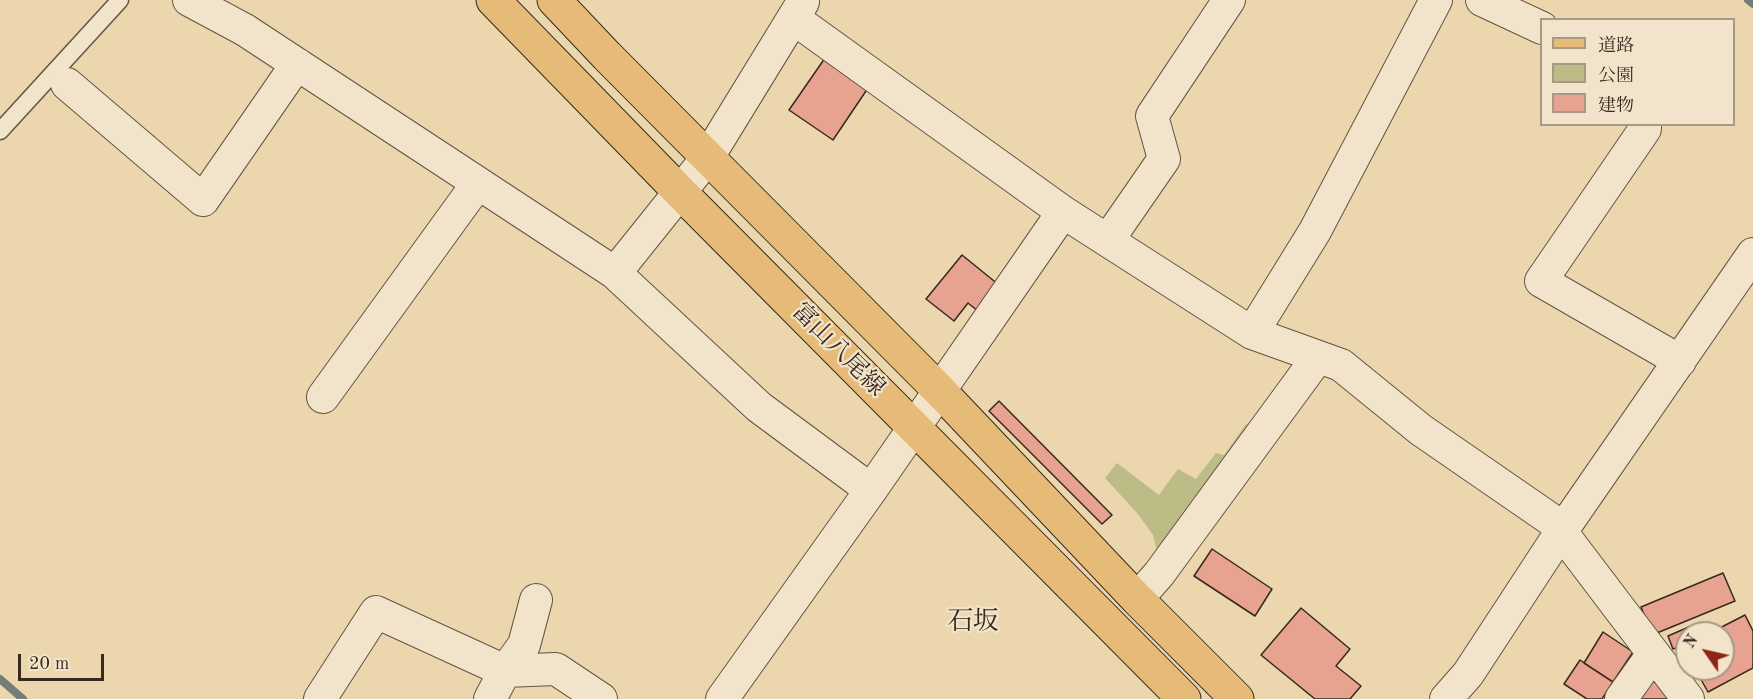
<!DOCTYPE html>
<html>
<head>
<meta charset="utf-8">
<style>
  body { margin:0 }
  #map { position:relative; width:1753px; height:699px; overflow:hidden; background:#ebd6ae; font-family:"Old Standard TT","Noto Serif JP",serif }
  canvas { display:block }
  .legend { position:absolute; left:1540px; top:18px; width:195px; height:108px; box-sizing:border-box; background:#f2e4ca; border:2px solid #a79986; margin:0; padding:8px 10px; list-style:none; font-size:18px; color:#362920 }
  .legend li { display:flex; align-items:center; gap:12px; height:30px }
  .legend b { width:30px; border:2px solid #a79986 }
  .north { position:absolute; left:1675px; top:621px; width:60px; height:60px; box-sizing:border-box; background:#f2e4ca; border:2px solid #a79986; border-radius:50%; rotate:304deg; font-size:16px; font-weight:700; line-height:24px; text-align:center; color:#362920 }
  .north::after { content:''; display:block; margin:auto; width:21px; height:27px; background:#8f2418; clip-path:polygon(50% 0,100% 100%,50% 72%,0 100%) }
  .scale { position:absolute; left:18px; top:654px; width:86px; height:27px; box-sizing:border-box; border:3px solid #362920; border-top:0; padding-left:8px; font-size:18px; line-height:21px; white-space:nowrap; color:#362920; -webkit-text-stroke:4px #f2e4ca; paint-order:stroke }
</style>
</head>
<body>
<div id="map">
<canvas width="1753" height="699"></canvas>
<ul class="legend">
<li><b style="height:8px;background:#e6bb77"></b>道路</li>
<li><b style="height:16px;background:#bebc86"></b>公園</li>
<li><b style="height:16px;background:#e7a290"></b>建物</li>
</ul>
<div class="north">N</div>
<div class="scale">20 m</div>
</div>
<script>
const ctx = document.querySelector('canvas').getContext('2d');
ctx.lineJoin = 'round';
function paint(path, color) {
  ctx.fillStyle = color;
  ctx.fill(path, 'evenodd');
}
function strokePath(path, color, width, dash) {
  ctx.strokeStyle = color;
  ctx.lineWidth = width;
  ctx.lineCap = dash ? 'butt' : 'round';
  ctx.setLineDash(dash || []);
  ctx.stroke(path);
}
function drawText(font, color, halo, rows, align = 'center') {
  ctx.font = font + ' "Old Standard TT","Noto Serif JP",serif';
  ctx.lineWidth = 4.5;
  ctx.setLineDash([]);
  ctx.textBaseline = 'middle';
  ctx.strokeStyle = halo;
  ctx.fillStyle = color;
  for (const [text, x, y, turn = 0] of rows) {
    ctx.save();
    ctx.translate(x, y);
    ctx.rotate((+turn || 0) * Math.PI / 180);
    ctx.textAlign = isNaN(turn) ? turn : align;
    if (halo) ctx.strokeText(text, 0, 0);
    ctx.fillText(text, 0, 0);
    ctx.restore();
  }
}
paint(new Path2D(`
  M1246,424L1261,433L1160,562L1153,535L1137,513L1105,478L1117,463L1159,495L1178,469L1196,479L1216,453L1224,455Z`), '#bebc86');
strokePath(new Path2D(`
  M1748,0L1753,4
  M0,679L23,699`), '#737e79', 8);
const building = new Path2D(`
  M825,58L868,88L833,140L789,110Z
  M962,255L999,285L978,311L968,303L954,321L926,299Z
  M999,401L1112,515L1102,524L989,411Z
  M1212,549L1272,589L1255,616L1194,576Z
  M1723,573L1735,601L1652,635L1641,607Z
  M1301,608L1350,649L1336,666L1361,686L1350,699H1315L1261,655Z
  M1745,615L1753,631V668L1708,692L1695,669H1723V633H1710Z
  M1691,626L1694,633H1687V644L1673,649L1668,636Z
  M1603,632L1633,652L1613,682L1584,663Z
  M1580,660L1613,682L1602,699H1587L1564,684Z
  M1650,679L1678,699H1636Z`);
paint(building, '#e7a290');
strokePath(building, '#362920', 1.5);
const service = new Path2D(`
  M0,131L120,0`);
const minor = new Path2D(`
  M189,0L245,30L615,273
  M1482,0L1542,28
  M803,2L708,157L615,273L759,407L871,490
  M793,18L1063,212L1252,333L1341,365L1421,430L1553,521L1688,699
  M67,84L203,200L297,64
  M1645,124V129L1541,281L1680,361
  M1108,240L1164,159L1152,116L1229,0
  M1252,333L1315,231L1436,0
  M323,397L478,183
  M1137,599L1159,574L1318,357
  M320,699L376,612L505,671L556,669L601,699
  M490,699L505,671L524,645L536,600
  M722,699L871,490L1063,212
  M1446,699L1468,674L1561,532L1753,254
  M1621,699L1653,654`);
const primary = new Path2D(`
  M493,0L680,192L1184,699
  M554,0L607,56L940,391L1137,599L1237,699`);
strokePath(service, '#635444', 19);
strokePath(minor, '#635444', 34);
strokePath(primary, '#362920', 35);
strokePath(service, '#f2e4ca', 16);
strokePath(minor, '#f2e4ca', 32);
strokePath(primary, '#e6bb77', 33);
drawText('24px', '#362920', '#f2e4ca', [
  ["富山八尾線",838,350,45]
]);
drawText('26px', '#362920', '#f2e4ca', [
  ["石坂",973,622]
]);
</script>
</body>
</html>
